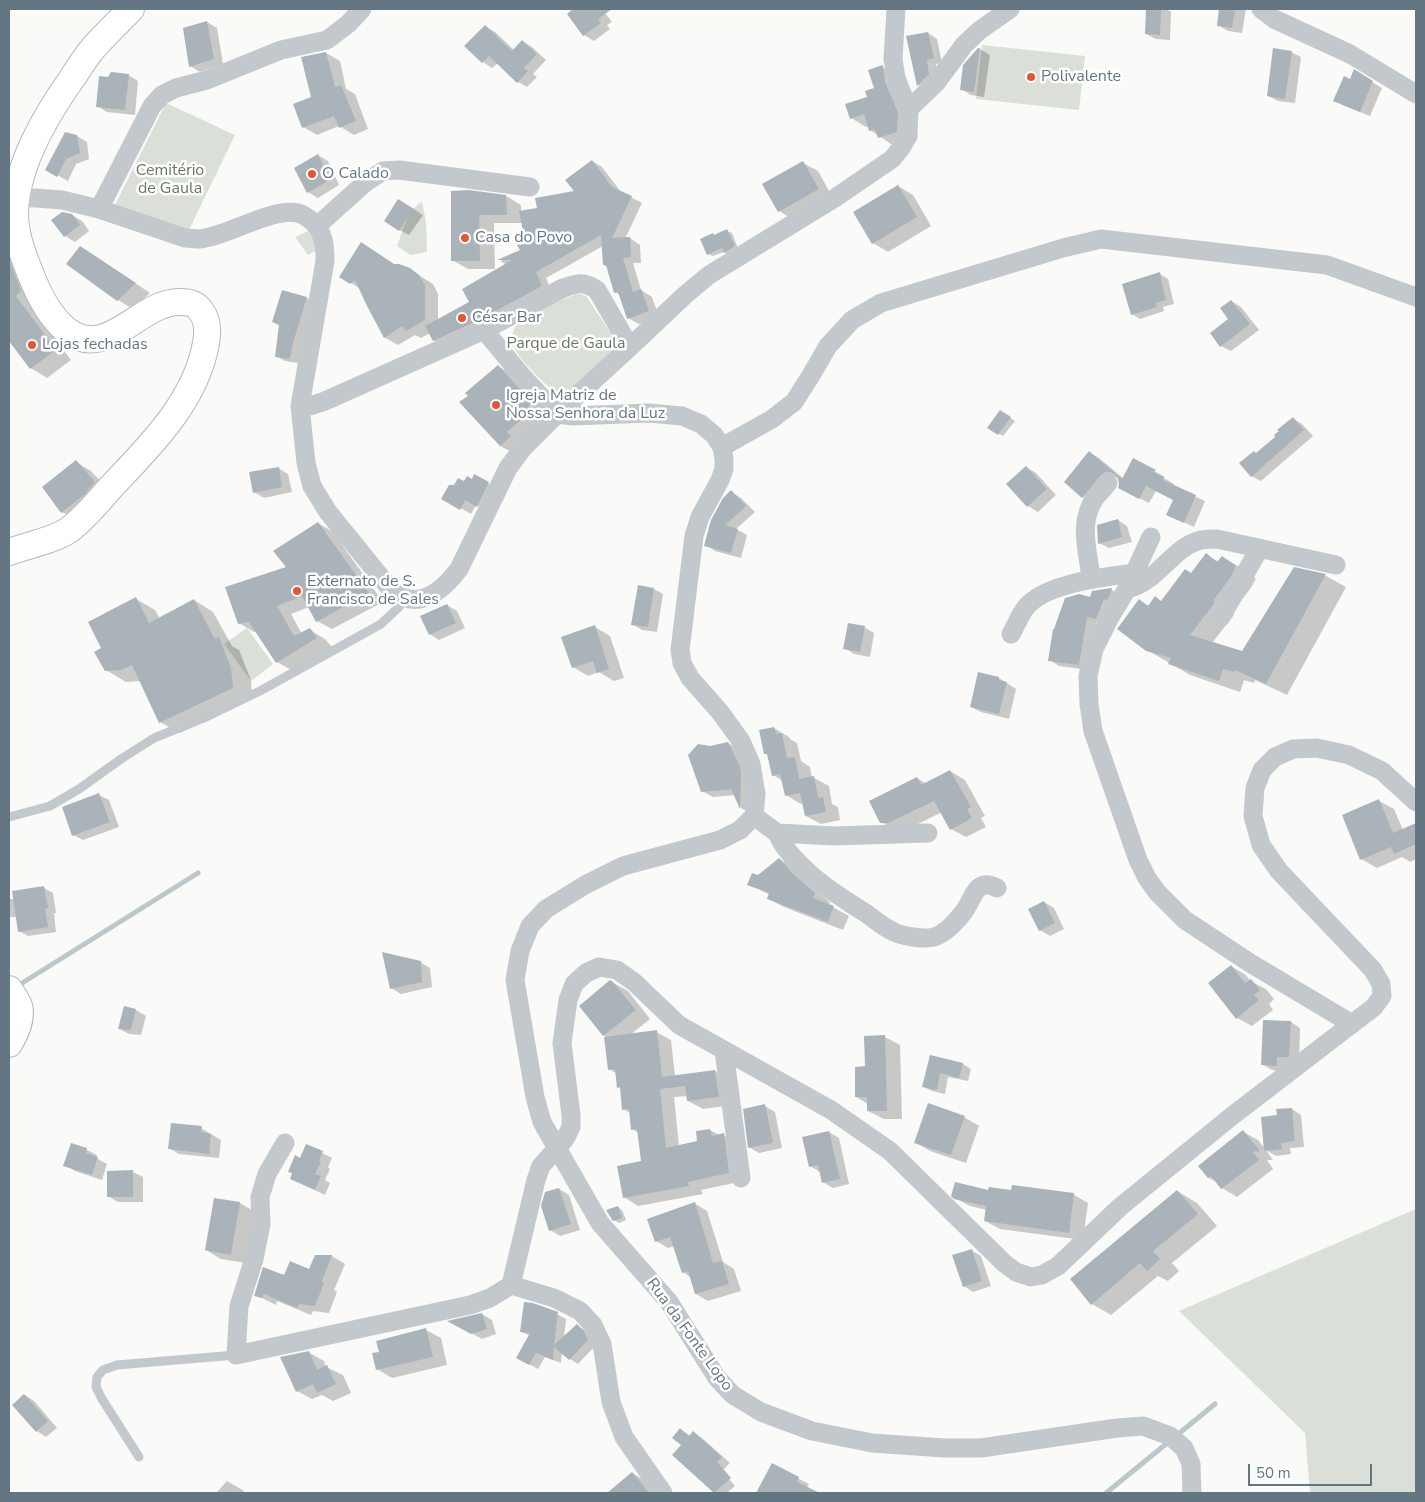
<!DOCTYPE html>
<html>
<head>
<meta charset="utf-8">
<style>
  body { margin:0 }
  #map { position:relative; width:1425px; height:1502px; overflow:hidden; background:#fafaf8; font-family:"Nunito Sans",sans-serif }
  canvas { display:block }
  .frame { position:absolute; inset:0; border:10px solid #657683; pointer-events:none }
  .scale { position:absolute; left:1248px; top:1464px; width:124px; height:22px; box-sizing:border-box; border:2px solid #657683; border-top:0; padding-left:6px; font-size:15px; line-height:18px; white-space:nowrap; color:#657683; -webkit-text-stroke:4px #fff; paint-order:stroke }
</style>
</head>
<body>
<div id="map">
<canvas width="1425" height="1502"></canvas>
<div class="frame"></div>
<div class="scale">50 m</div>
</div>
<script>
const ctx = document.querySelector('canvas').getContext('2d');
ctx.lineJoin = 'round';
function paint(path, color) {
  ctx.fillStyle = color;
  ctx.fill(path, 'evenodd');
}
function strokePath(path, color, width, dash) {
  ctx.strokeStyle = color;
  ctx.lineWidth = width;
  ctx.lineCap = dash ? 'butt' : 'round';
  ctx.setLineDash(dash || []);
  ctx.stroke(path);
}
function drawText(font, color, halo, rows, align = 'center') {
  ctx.font = font + ' "Nunito Sans",sans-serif';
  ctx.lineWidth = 5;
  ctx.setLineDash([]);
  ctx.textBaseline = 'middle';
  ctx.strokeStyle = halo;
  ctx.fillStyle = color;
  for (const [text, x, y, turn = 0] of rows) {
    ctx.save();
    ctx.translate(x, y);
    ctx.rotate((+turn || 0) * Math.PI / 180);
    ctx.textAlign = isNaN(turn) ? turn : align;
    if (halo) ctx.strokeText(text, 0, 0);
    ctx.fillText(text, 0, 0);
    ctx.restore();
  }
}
paint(new Path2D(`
  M982,45L1085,56L1079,110L976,99Z
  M166,103L235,135L187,234L114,207Z
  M422,202L426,222L427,252L411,255L397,246C403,232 407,210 422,202Z
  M312,229L317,250L308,255L295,237Z
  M580,294L586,296L610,332L617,346L615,354L562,398C549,388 516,358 512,343C511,338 513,329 517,325C521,320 534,314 540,311C553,304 566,296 580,294Z
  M247,628L273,664L251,681L224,644Z
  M1416,1209V1493H1310L1305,1433L1179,1311Z`), '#dadfd7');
paint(new Path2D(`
  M575,9H602L612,22L607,25L610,29L594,41L584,35L568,14Z
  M1147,9H1166L1171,12L1170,40L1156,39L1146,34Z
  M1220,9H1246L1242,33L1228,31L1218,25Z
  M207,22L217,28L223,64L200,72L190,66Z
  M485,26L495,32L514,50L522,41L532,47L546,60L533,74L537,77L527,87L518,82L498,63L492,68L483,62L466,46Z
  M928,33L937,39L942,63L936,64L938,79L927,90L918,85Z
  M980,49L990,55L984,97L971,95L961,89Z
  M1291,52L1301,57L1295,103L1278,101L1268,96Z
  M326,53L340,61L346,89L355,94L368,129L354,135L339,126L317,135L303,127Z
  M882,67L898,76L912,121L894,146L870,130L869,126L866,127L851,118L875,89Z
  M1354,71L1382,88L1370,116L1345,106L1335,100L1351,80Z
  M128,75L138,81L135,115L107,112L97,106Z
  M77,136L87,142L89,159L76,164L68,181L57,175Z
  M318,155L328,161L339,185L318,198L308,192Z
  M592,161L602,167L621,192L642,203L625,239L630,238L640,245L641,263H633L641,290L652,297L659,317L639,324L628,318L620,295L615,292L607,267L604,265L603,246L546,278L552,292L444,346L433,340L430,333L421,338L415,335L398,345L384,337L361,289L341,277L396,265L409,269L433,284L438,294V320L471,302L507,265L500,261L522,251L526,241L523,223H494L495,269H468L452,260V192L506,196L521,205V212L538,209L576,192Z
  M803,163L818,171L833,198L794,220L779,211Z
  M898,186L913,195L931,226L888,252L873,243Z
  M409,206L423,215L409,235L399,230Z
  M72,215L82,221L89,231L75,242L65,236Z
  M727,231L732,233L738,249L729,255L724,252L713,256L708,254L715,236Z
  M95,256L150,293L133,309L118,300Z
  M9,257L24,265L31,306L71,360L47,378L31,368L9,338Z
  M1160,274L1168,279L1174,304L1163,307L1164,311L1140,319L1132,314Z
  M283,292L307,298L315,303L299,363L285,361L276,356L280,326L274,322Z
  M1231,301L1241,307L1259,330L1231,351L1221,346L1230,319Z
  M498,366L518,378L552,416L521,457L500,446L470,396Z
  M1005,414L1015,421L1003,436L989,427Z
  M1293,419L1302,424L1313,436L1261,481L1251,476L1257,454L1276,437Z
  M1090,453L1099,458L1124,479L1133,460L1165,477L1164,478L1174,484L1173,486L1205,501L1194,527L1168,515L1174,500L1156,491L1149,503L1129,493L1119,477H1115L1093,502L1083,497Z
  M76,462L91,471L110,492L77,521L62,512Z
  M1026,467L1036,473L1056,495L1038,512L1028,506Z
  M278,468L288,474L292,492L264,498L254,492Z
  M475,476L498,489L487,511L476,505L471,514L443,498L465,483L473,480Z
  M731,492L741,498L755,512L736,529L747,535L741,558L715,551L706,545Z
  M1118,520L1127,526L1132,542L1109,548L1099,543Z
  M318,523L333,532L383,602L332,629L317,621L309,607L291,614L302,634L310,630L325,639L332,647L293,671L277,662L257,632H254L239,623L288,568Z
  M1206,555L1219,562L1222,557L1243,569L1256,579L1250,589L1232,613L1234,615L1212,643L1242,653L1294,569L1326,576L1346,587L1287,695L1255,680L1254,683L1244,680L1240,692L1190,675L1147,650L1140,601L1149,606L1162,602L1191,574Z
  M654,589L663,594L657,632L642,630L632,624Z
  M1112,590L1122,595L1106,624L1096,622L1089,670L1059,666L1050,660L1091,599L1093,592Z
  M136,599L155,610L160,619L194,600L213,612L232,646L239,650L251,680L252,699L180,733L160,722L141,681L126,682L106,670L103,648Z
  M447,605L457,611L465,628L439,640L430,634Z
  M595,627L610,636L624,678L614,681L599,672L588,676L573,667Z
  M864,627L874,633L870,657L854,654L845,648Z
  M999,678L1016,689L1009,719L981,712L971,707Z
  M774,728L789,737L790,739L797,743L801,761L810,767L812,778H814L829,786L832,804L838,807L840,820L821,824L806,816L803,803L801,804L786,795L783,781L773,775L769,756L765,753Z
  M728,743L738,749L741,753L750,813L741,808L735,795L713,797L702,791L710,747Z
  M950,771L965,780L985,816L981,818L986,827L966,837L951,829L942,812L904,831H897L881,822L917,778L927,784Z
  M99,795L109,800L119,827L83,840L73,835Z
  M1379,801L1394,809L1403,830L1414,826L1416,827V859L1410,862L1402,857L1377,868L1361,859Z
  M779,859L794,868L809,885L830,902L829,905L849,916L843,930L784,907L769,899L770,895L749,884Z
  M44,888L53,893L56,913H54L56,932L28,936L19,931L17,917H9V899H14Z
  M1044,902L1054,908L1064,929L1050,936L1040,930Z
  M420,962L430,968L432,987L401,994L391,988Z
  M1231,966L1246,975L1250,981L1266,989L1274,999L1269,1004L1273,1010L1252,1026L1237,1018Z
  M612,982L628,991L650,1019L630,1035L656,1032L671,1040L675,1076L715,1071L729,1079L733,1105L703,1109L688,1101L687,1096L674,1097L679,1146L699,1142L710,1130L719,1135H723L738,1143L743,1181L701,1190L703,1194L638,1206L624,1197L642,1162L639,1133L632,1129L630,1113L623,1109L621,1088L618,1087L617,1074L609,1069L605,1036L603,1035Z
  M125,1008L136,1010L146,1016L141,1035L129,1034L120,1029Z
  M1291,1022L1300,1028L1299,1062H1287L1286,1071L1272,1070L1262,1064Z
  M865,1037H885L900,1045L902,1119H884L868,1111V1104L856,1097L866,1068Z
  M931,1056L963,1064L971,1069L968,1081L948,1077L945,1094L932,1091L924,1087Z
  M765,1106L775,1112L782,1148L759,1153L749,1147Z
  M1292,1109L1301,1115L1304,1147L1290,1148L1291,1154L1276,1156L1266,1150L1273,1160H1267L1273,1169L1237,1197L1222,1188L1217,1182L1209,1178L1200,1166L1243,1132L1258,1140L1266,1150L1278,1116Z
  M964,1117L979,1126L966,1163L930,1151L915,1142Z
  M201,1128L221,1140L219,1158L179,1154L169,1148Z
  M829,1132L839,1138L849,1184L833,1188L823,1182L820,1172L810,1166Z
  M71,1145L87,1150L97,1155L96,1158L107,1164L102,1180L75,1171L65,1165Z
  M322,1153L332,1158L328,1167L330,1169L325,1180L330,1183L325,1195L291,1179Z
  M133,1172L143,1177V1202H118L108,1196Z
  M1013,1187L1074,1195L1088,1203L1083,1240L1000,1229L985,1221L987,1210L970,1206L955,1198L990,1192H1012Z
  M559,1189L569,1195L580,1230L560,1236L550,1230Z
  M1177,1191L1197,1203L1217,1226L1172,1263L1179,1271L1168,1281L1158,1276L1111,1315L1092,1304Z
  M215,1199L240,1203L255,1212L246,1263L221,1259L206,1250Z
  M694,1203L707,1211L723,1262L734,1269L741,1291L708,1301L696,1294L690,1277L683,1272L675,1246L668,1248L656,1241Z
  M618,1207L622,1210L626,1220L619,1223L614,1220Z
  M971,1250L981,1256L991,1286L973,1292L964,1286Z
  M316,1256H332L345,1264L334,1290L337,1292L329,1313L313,1311L311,1315L277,1301L276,1305L256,1295L284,1276L310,1270Z
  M482,1314L492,1320L496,1334L482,1339L451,1322Z
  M557,1314L566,1319L564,1338L577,1326L585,1330L596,1345L578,1364L570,1359L562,1352L561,1363L545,1357L538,1369L518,1358L530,1336L522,1332Z
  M426,1330L441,1338L447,1365L392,1378L377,1369L380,1353Z
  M308,1352L324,1361L326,1367L343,1375L351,1393L333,1401L322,1395L312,1399L297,1391Z
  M25,1395L34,1401L57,1428L46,1437L37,1431Z
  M680,1430L691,1436L694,1433L702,1438L730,1463L722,1471L735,1486L727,1493H718L715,1492L683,1445Z
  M772,1465L809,1484L807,1488L814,1493H762L759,1491Z
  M632,1473L646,1481L656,1493H609Z
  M227,1481L241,1489L246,1493H216Z`), '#0003');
strokePath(new Path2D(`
  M19,985L198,873
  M1106,1493L1215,1404`), '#bbc7cb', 5);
paint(new Path2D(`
  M573,9H612L598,19L601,23L583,36L567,14Z
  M1146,9H1161L1160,35L1145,34Z
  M1219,9H1235L1232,28L1217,26Z
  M207,21L214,59L189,67L183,28Z
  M485,25L512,51L522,40L537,54L524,68L528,71L517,83L489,56L482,63L464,46Z
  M928,32L934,58L927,60L929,74L917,86L906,36Z
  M978,48H980L974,92L960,90L963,65Z
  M1273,48L1292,51L1285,99L1267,96Z
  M326,52L335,87L341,85L356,121L339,128L334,116L302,128L293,104L311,97L301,57Z
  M883,65L885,82L898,112L897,132L878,138L875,129L869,131L864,114L850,119L845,104L867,97L865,91L874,88L868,70Z
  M1354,69L1373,81L1360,112L1333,101L1344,76L1350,79Z
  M111,72L129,74L125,110L96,107L99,76L108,77Z
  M65,132L77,135L80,153L66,159L57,177L45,170Z
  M318,154L330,180L307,193L294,168Z
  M592,160L612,187L632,196L612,238L630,237L631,257L623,258L633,292L641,289L649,311L627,319L618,292L614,293L606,265H603L601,235L536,272L542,286L479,320L433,341L425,326L469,302L462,289L512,260H497L520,250L517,245L525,241L519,211L537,208L535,198L574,191L565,180Z
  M803,161L819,189L778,212L762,184Z
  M898,185L917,217L872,244L853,212Z
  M469,190L506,195L507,215H479L480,261H451V191Z
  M398,199L414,209L399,231L384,221Z
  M62,212L72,214L80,225L64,237L51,220Z
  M727,229L735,246L724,253L722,248L707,255L700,239L713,233L714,235Z
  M361,242L394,264H399L410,268L419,275L425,285V320L406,331L402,326L384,338L367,306L355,280L350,284L339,277Z
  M80,246L136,283L117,301L66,264Z
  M9,259L21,291L16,296L56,350L30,369L9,341Z
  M1160,272L1162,284L1166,300L1156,303L1157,307L1131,315L1122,284Z
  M282,290L307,297L293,343L290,359L275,357L279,325L272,322Z
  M1231,300L1250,324L1220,347L1210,333L1228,319L1220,308Z
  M498,365L532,403L528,407L531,411L507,432L511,436L500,446L459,402L468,396L465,393Z
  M1000,410L1011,417L998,435L987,428Z
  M1293,417L1304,430L1251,477L1239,463L1254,451L1256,453L1275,437L1274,435L1279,431L1277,430Z
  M1089,451L1122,479L1133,458L1156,470L1154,472L1164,477L1163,480L1196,495L1184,523L1166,515L1173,500L1146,486L1139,499L1118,488L1119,484L1118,479L1115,474L1110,472H1105L1100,476L1082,498L1064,482Z
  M76,460L95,482L84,495L61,513L42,487Z
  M1026,466L1047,489L1027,507L1006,484Z
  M279,467L282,487L253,493L249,472Z
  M474,474L489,482L477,507L465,500L460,510L441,499L449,485H454L458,478L464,481L467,476L472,479Z
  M731,490L746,506L725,525L738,529L731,553L704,546L711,520L723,498Z
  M1118,519L1122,537L1098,544L1097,525Z
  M318,522L369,593L316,622L302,596L277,606L294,636L310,628L317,638L276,663L249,622L238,624L225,587L286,567L273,551Z
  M1206,553L1217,562L1222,556L1236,566L1230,578L1213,601L1215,602L1190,635L1242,651L1294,567L1326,574L1266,684L1235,670L1234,672L1223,669L1219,681L1168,664L1171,658L1146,651L1117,629L1139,599L1148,606L1155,596L1161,601L1185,569L1191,573Z
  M638,585L654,588L648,627L631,625Z
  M1111,588H1112L1110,595L1107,600L1104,599L1096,619L1087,617L1079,665L1048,661L1053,629H1054L1065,598L1079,594L1090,597L1092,591Z
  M136,597L149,623L194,599L214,638L219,637L231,668L233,688L159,723L132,665L121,670L105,671L94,652L101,648L88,622Z
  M447,604L456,623L429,635L420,616Z
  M848,623L865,626L860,652L843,649Z
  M595,625L609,669L597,673L593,661L572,668L561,637Z
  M978,672L999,677V680L1007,682L999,714L970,707Z
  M774,727L776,734L782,733L787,758L795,757L799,779L814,776L818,798L823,797L826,812L805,816L800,793L785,796L780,774L772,776L767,754H764L759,730Z
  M728,742L740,766L741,775L740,809L731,789L701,792L688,755L698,744L710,746Z
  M950,770L971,807L967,809L972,818L950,830L934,801L888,823H880L869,801L917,777L921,785Z
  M99,793L110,822L72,836L62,807Z
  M1379,799L1393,833L1416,823V844L1394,854L1391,847L1360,860L1342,815Z
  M779,858L794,875L815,893L813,898L834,906L828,922L767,899L769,893L747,885L752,873L758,875Z
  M44,886L48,908L45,909L48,927L18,932L12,891Z
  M1044,901L1055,923L1039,931L1028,909Z
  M382,952L421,961L422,982L390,989Z
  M1231,965L1245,983L1251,979L1260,990L1254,995L1259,1000L1236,1019L1208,983Z
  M610,980L612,981L636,1010L603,1036L579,1006Z
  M124,1006L136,1009L131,1030L118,1029Z
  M1263,1020L1291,1021L1289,1057H1277V1066L1261,1065Z
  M657,1030L662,1077L715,1070L719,1097L687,1101L685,1086L660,1089L666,1148L697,1141L696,1131L710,1129L712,1136L724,1133L729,1173L688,1182L689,1186L623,1198L617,1166L641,1161L637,1129L631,1130L629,1109L622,1110L620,1087L617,1088L615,1069L608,1070L604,1037Z
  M885,1035L887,1111H867V1097H855V1067L865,1066L864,1036Z
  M930,1055L963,1063L959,1078L940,1073L937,1090L922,1087Z
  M928,1103L965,1116L951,1155L914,1143Z
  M765,1104L773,1143L748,1148L743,1109Z
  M1292,1108L1295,1141L1281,1143L1282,1149L1264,1151L1261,1117L1277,1115L1276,1109Z
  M171,1123L202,1126L201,1132L211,1134L209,1154L168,1149Z
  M1243,1130L1260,1151L1253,1152L1259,1160L1221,1189L1211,1176L1208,1178L1198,1166Z
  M829,1131L840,1179L822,1183L818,1165L809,1167L802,1137Z
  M71,1143L87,1148L86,1153L98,1157L92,1175L63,1166Z
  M306,1144L323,1151L319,1161L321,1162L315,1174L321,1176L315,1190L290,1179L292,1173L288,1172L295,1155L300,1158Z
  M133,1170V1197H107V1171Z
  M955,1182L988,1190L989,1187L1011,1190L1012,1185L1074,1193L1069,1233L984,1221L986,1206L954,1199L951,1196Z
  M559,1188L571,1224L549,1231L541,1206L545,1192Z
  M1177,1190L1198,1214L1153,1251L1160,1259L1147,1271L1140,1263L1091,1305L1070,1279Z
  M214,1198L240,1202L231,1255L205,1250Z
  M695,1202L713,1263L722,1261L729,1284L695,1294L688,1271L682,1273L670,1237L655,1242L647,1219Z
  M618,1206L622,1218L613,1221L606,1210Z
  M972,1249L982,1281L963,1287L952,1255Z
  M315,1255H332L322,1281L324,1283L315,1306L299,1304L297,1308L264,1294L262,1298L254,1296L263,1267L284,1275L290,1261L309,1269Z
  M524,1302L533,1303L558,1312L554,1345L577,1324L584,1331L588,1340L569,1360L554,1347L553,1360L536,1353L529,1365L516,1358L530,1333L520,1332Z
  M482,1313L487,1329L471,1334L447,1321Z
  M426,1328L433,1357L376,1370L372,1353L379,1352L376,1341Z
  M309,1351L317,1370L327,1365L336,1384L317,1393L313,1384L296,1392L280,1357Z
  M24,1394L48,1421L36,1432L12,1405Z
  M680,1428L689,1436L693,1431L722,1457L717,1462L731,1478L714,1493L672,1455L681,1445L672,1438Z
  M772,1463L799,1477L797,1482L820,1493H756Z
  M632,1472L649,1493H607Z`), '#aab3b9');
const secondary = new Path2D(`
  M9,552C28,545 52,541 69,530C85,518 98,502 111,487C150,446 196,401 206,343C208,332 208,319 200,310C196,304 188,302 181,302C142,299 106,364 65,329C50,316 38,293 31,275C23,255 15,235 15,213C16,165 46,115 73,77C78,69 84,60 90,52C102,37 118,23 131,9
  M9,989C12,994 17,1000 19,1006C23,1019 15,1034 9,1044`);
strokePath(secondary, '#b3babf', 28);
strokePath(new Path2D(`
  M9,817L50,806L79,789L121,759L154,738L206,717L260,691L381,624L399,607L403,598
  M139,1457L102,1399L96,1387L97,1377L103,1370L117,1365L236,1355`), '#c3c8cc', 9);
strokePath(new Path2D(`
  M896,9L893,59L896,78L906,104L909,109
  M1261,9L1274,19L1350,54L1416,94
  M530,187L399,170L383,171L366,182L317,226C324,237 325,247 325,261L300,406L306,463L312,486L328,512L392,591C395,593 399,596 402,597C426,607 446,586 459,569L508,468L523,448L557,414L630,347L685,295L709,275L835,198L892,159L901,148L908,136L909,109L936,83L964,45L980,30L1010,9
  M9,198H36L62,200L99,209L185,238C190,238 195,239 200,239C228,236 273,207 298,213C306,215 311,220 317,226
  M99,209L152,106L162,95L176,88L207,80L281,50L327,40L348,24L362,9
  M484,330L522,376L557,414L573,416L649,413L682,416L701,424L714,435L722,447L724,459V469L720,480L700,517L694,536L680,650L682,663L690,678L720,712L741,741L751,764L756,794L754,816L740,830L720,840L623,866L585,885L546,909L530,926L520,951L515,980L535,1097L542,1122L600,1223L669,1302L717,1378L733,1395L761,1412L812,1431L872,1443L944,1448H981L1117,1428L1143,1426L1170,1436L1184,1448L1191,1464L1192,1493
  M300,406H310L325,401L484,330L563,288C578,283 584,281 597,290L630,347
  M722,447L772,419L794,402L810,377L828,346L852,320L881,303L1063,248L1101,239L1327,265L1416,297
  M1151,537L1127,589L1110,617L1094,649L1088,676L1089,704L1093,731L1138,860L1147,878L1157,892L1185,920L1250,963L1352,1024
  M1091,578C1088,552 1078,522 1095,498C1099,493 1104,488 1108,483
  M1127,589C1158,582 1172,547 1201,540C1206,539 1212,539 1217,539L1336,565
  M1221,617L1259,549
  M1011,634C1017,624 1021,611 1029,604C1050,583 1105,577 1134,573
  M754,816L777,833L834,836L928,833
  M777,833C779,837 781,842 784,846C805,875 837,895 867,914C875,920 883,927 892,931C901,936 924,940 934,937C945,934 958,920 965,910C974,897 976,877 997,888
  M724,1051L741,1178
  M285,1143L267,1174L260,1197L261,1224L254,1259L239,1306L236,1355L470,1305L490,1298L511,1285L536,1180L541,1166L565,1139L571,1127V1115L562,1043L568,1000L574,984L586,973L599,967L617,970L634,982L679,1025L831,1110L890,1151L1004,1263L1016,1272L1031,1277L1042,1275L1058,1266L1120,1207L1232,1116L1374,1007L1382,996L1381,984L1373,970L1279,871L1261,845L1253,816L1255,788L1262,770L1275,757L1293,749L1317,748L1349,755L1382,771L1416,802
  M511,1285L554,1298L580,1311L593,1325L602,1344L611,1402L624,1437L663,1493`), '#c3c8cc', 19);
strokePath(secondary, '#fff', 26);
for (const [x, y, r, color] of [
  [1031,77,5,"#e4572e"],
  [312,174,5,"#e4572e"],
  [465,238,5,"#e4572e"],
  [462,318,5,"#e4572e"],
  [32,345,5,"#e4572e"],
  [496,405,5,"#e4572e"],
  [297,591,5,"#e4572e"]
]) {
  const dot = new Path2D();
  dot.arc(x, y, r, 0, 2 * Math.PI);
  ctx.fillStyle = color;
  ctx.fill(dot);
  strokePath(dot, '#fff', 2);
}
drawText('16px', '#657683', '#fff', [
  ["Polivalente",1041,77],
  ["O Calado",322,174],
  ["Casa do Povo",475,238],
  ["César Bar",472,318],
  ["Lojas fechadas",42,345],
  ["Igreja Matriz de",506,396],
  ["Nossa Senhora da Luz",506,414],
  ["Externato de S.",307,582],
  ["Francisco de Sales",307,600]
], 'left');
drawText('16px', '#687a64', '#fff', [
  ["Cemitério",170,171],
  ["de Gaula",170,189],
  ["Parque de Gaula",566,344]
]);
drawText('16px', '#657683', '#fff', [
  ["Rua da Fonte Lopo",689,1335,54]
]);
</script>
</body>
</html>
